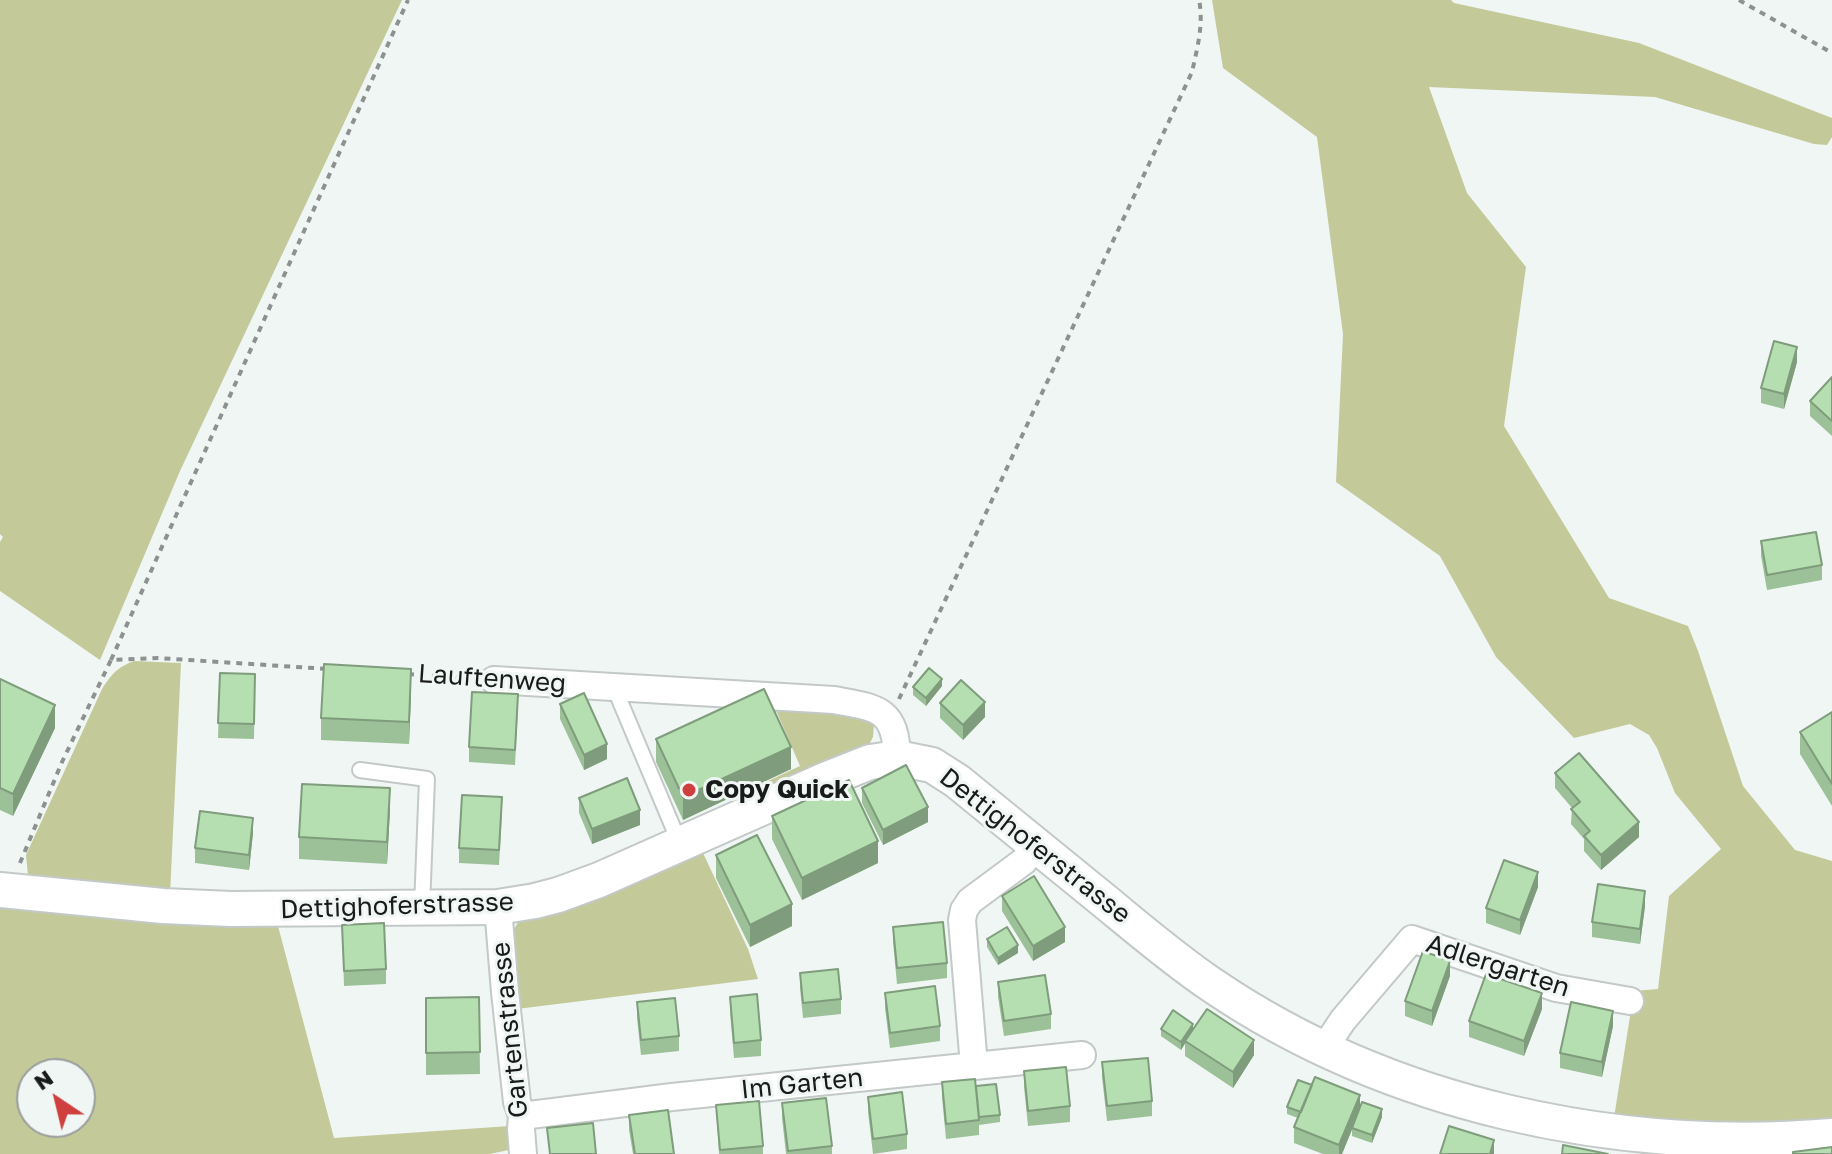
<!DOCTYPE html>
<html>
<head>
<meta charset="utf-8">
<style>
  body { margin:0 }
  #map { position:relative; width:1832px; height:1154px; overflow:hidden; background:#f0f6f4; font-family:"Golos Text",sans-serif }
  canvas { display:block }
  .north { position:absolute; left:16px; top:1058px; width:80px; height:80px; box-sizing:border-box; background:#f0f6f4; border:2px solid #9a9e9d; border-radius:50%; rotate:325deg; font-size:22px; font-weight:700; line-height:32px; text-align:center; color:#191b1b }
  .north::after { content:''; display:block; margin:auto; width:28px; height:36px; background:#ce3f3d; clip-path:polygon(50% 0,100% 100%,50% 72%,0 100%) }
</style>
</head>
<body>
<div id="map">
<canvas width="1832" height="1154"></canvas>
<div class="north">N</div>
</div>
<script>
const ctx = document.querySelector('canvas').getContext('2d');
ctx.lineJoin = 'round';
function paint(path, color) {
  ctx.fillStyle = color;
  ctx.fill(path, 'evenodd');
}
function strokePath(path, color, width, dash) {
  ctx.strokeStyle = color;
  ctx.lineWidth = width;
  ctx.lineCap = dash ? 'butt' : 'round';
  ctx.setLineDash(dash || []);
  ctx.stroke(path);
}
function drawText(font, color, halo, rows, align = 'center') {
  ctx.font = font + ' "Golos Text",sans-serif';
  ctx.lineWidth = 6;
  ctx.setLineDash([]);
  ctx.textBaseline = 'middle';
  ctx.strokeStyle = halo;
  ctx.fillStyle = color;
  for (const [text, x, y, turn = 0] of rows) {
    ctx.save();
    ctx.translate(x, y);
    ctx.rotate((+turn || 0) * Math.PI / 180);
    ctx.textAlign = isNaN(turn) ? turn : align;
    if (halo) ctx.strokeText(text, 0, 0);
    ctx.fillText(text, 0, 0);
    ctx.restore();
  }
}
paint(new Path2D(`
  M0,0H402L180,471L100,660L0,591V542L3,537L0,534Z
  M1212,0H1451L1454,3L1639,43L1832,118V137L1827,145L1814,144L1655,97L1429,87L1467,193L1526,267L1504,426L1609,598L1688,626L1698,651L1743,786L1795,850L1832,861V1123L1613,1124L1634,991L1658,989L1669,896L1721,849L1675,793L1657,748L1649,735L1630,724L1574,738L1496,657L1440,556L1336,482L1343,334L1317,137L1223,68Z
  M134,661L181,663L170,895L28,876L26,855L102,689C112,674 116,668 134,661Z
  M772,701L853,710L874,724L873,737L869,745L743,805L738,795L800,766Z
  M703,853L748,949L758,979L517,1009L512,932L519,921L566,911Z
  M0,907L219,925L278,926L334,1138L510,1126L513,1149L490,1154H0ZM32,1074H80V1122H32Z`), '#c3c999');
const service = new Path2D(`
  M614,687L680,844
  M360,770L427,779L422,907`);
const minor = new Path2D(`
  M494,680L834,700C877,708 896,708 897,758
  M498,907L505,992L517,1102L522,1116L521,1129L523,1154
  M1323,1050L1343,1020L1412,939L1556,988L1630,1001
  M974,1066L962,920L964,910L970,901L1024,861L1036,845
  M522,1116L672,1097L1082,1055`);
const tertiary = new Path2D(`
  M0,890L163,906L231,909L498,907L535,901L558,895L599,880L827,779L870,762L897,758L932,765L957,781C1007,822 1057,862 1107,903C1141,931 1175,960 1212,985C1390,1106 1618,1154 1832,1136`);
strokePath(service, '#c3c9c7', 18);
strokePath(minor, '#c3c9c7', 30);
strokePath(tertiary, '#c3c9c7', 38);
strokePath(new Path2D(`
  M1739,0L1832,53
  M111,660L408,0
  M408,674L471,678
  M899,699L1192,72C1197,49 1204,24 1199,0
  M20,863L62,762L111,660L158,658L328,669`), '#8d9190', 4, [6, 6]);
strokePath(service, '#fff', 14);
strokePath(minor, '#fff', 26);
strokePath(tertiary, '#fff', 34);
paint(new Path2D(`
  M1797,362L1784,409L1761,403V388Z
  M1832,377V436L1810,416V401Z
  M1761,541L1822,565V580L1767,590L1761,556Z
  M220,673L255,674L254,739L218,738Z
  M0,679L55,728L13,816L0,810Z
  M942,686L926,706L913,695V687Z
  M411,691L409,744L321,740V718Z
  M940,703L985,717L963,740L940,718Z
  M560,704L607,759L584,770L560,719Z
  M518,709L515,765L469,762V747Z
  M1832,712V806L1800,754V732Z
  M656,739L791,769L683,820L656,762Z
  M1555,773L1639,837L1601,870L1584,851V839L1571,824L1572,808L1555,788Z
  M862,788L928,822L883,845L862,803Z
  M579,798L640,825L592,844L579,813Z
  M390,810L387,864L299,859V837Z
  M502,812L499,865L459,863V848Z
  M772,816L878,863L802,900L772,839Z
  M253,833L249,870L195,863V848Z
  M716,855L792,926L750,947L716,878Z
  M1538,887L1520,935L1486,923V908Z
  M1002,896L1065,942L1033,961L1002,911Z
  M1645,906L1640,944L1592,937V922Z
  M342,925L386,969V984L344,986Z
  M893,927L947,963V978L897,984L893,942Z
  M987,939L1018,953L998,965L987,947Z
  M800,973L841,999V1014L803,1018L800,988Z
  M1450,976L1432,1026L1405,1016V1001Z
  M998,982L1051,1014V1029L1004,1036L998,997Z
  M885,993L940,1026V1041L890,1048L885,1008Z
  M479,997L480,1074L426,1075V998Z
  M730,997L761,1040V1056L734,1058L730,1012Z
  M637,1002L679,1036V1051L641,1055L637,1018Z
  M1542,1009L1524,1056L1469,1037V1021Z
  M1613,1026L1602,1077L1560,1068V1053Z
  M1161,1029L1193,1030L1254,1055L1233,1088L1185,1056V1043L1181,1050L1161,1036Z
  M1102,1062L1152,1101V1116L1107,1121L1102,1077Z
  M1024,1071L1070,1106V1122L1028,1126L1024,1087Z
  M942,1082L976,1086L1000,1115V1122L979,1125V1135L946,1139L942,1097Z
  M868,1097L907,1134V1149L873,1154L868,1112Z
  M782,1103L832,1146V1154H786L782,1118Z
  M716,1105L763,1146V1154H719Z
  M1287,1107L1360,1108L1382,1117L1372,1143L1352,1136V1129L1342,1154H1323L1294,1143V1127L1298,1118L1287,1114Z
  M629,1115L674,1154H633L629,1130Z`), '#9cc098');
paint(new Path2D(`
  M1797,347V362L1784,409V394Z
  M411,669V691L409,744V722Z
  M942,679V686L926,706V698Z
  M985,702V717L963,740V725Z
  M55,705V728L13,816V794Z
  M607,744V759L584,770V755Z
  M791,747V769L683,820V797Z
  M390,788V810L387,864V842Z
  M928,807V822L883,845V830Z
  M640,810V825L592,844V829Z
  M253,818V833L249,870V855Z
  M1639,822V837L1601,870V855Z
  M878,841V863L802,900V878Z
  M1538,872V887L1520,935V920Z
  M1645,891V906L1640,944V929Z
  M792,904V926L750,947V925Z
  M1065,927V942L1033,961V946Z
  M1018,945V953L998,965V958Z
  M1450,961V976L1432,1026V1011Z
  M1542,993V1009L1524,1056V1041Z
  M1613,1011V1026L1602,1077V1062Z
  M1193,1024V1031L1181,1050V1042Z
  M1254,1040V1055L1233,1088V1072Z
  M1360,1095V1110L1342,1154H1339V1145Z
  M1382,1109V1117L1372,1143V1135Z
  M1494,1140V1154H1490Z`), '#7f9c7c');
const building = new Path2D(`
  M1774,341L1797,347L1784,394L1761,388Z
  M1832,377V421L1810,401Z
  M1816,532L1822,565L1767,575L1761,541Z
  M324,664L411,669L409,722L321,718Z
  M929,668L942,679L926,698L913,687Z
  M220,673L255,674L254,724L218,723Z
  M0,679L55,705L13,794L0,788Z
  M961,680L985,702L963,725L940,703Z
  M764,689L791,747L683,797L656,739Z
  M472,692L518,694L515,750L469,747Z
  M584,693L607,744L584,755L560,704Z
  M1832,712V784L1800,732Z
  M1579,753L1639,822L1601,855L1584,836L1590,831L1571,809L1580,802L1555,773Z
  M906,765L928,807L883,830L862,788Z
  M627,778L640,810L592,829L579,798Z
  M849,780L878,841L802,878L772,816Z
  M302,784L390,788L387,842L299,837Z
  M462,795L502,797L499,850L459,848Z
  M200,811L253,818L249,855L195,848Z
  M757,835L792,904L750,925L716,855Z
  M1504,860L1538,872L1520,920L1486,908Z
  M1034,876L1065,927L1033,946L1002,896Z
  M1598,884L1645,891L1640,929L1592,922Z
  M943,922L947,963L897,968L893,927Z
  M384,923L386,969L344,971L342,925Z
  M1007,927L1018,945L998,958L987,939Z
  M1423,951L1450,961L1432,1011L1405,1001Z
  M838,969L841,999L803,1003L800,973Z
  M1486,974L1542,993L1524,1041L1469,1021Z
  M1045,975L1051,1014L1004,1021L998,982Z
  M935,986L940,1026L890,1033L885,993Z
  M757,994L761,1040L734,1043L730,997Z
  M479,997L480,1052L426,1053V998Z
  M675,998L679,1036L641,1040L637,1002Z
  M1571,1002L1613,1011L1602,1062L1560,1053Z
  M1207,1009L1254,1040L1233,1072L1185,1041Z
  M1173,1010L1193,1024L1181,1042L1161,1029Z
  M1148,1058L1152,1101L1107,1106L1102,1062Z
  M1066,1067L1070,1106L1028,1111L1024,1071Z
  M1315,1077L1360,1095L1339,1145L1294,1127Z
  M975,1079L979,1120L946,1124L942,1082Z
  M1298,1080L1312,1085L1301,1112L1287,1107Z
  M996,1084L1000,1115L979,1117L976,1086Z
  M902,1092L907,1134L873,1139L868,1097Z
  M826,1098L832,1146L788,1151L782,1103Z
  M759,1101L763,1146L720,1150L716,1105Z
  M1362,1102L1382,1109L1372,1135L1352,1128Z
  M668,1110L674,1154H635L629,1115Z
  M593,1123L596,1154H550L547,1128Z
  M1449,1126L1494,1140L1490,1154H1440Z
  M1563,1145L1608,1154H1562Z
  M1832,1147V1154H1793V1152Z`);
paint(building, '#b5dfb1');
strokePath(building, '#7f9c7c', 2);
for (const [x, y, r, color] of [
  [689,790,8,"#ce3f3d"]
]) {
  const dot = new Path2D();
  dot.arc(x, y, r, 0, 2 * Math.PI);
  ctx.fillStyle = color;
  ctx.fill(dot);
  strokePath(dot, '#f0f6f4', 3);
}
drawText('26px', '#191b1b', '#f0f6f4', [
  ["Lauftenweg",492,679,4],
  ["Dettighoferstrasse",1035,846,38],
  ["Dettighoferstrasse",397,906,-2],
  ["Adlergarten",1498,966,18],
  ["Gartenstrasse",510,1030,-96],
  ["Im Garten",802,1084,-6]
]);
drawText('bold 26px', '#191b1b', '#f0f6f4', [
  ["Copy Quick",705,790]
], 'left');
</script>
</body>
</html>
